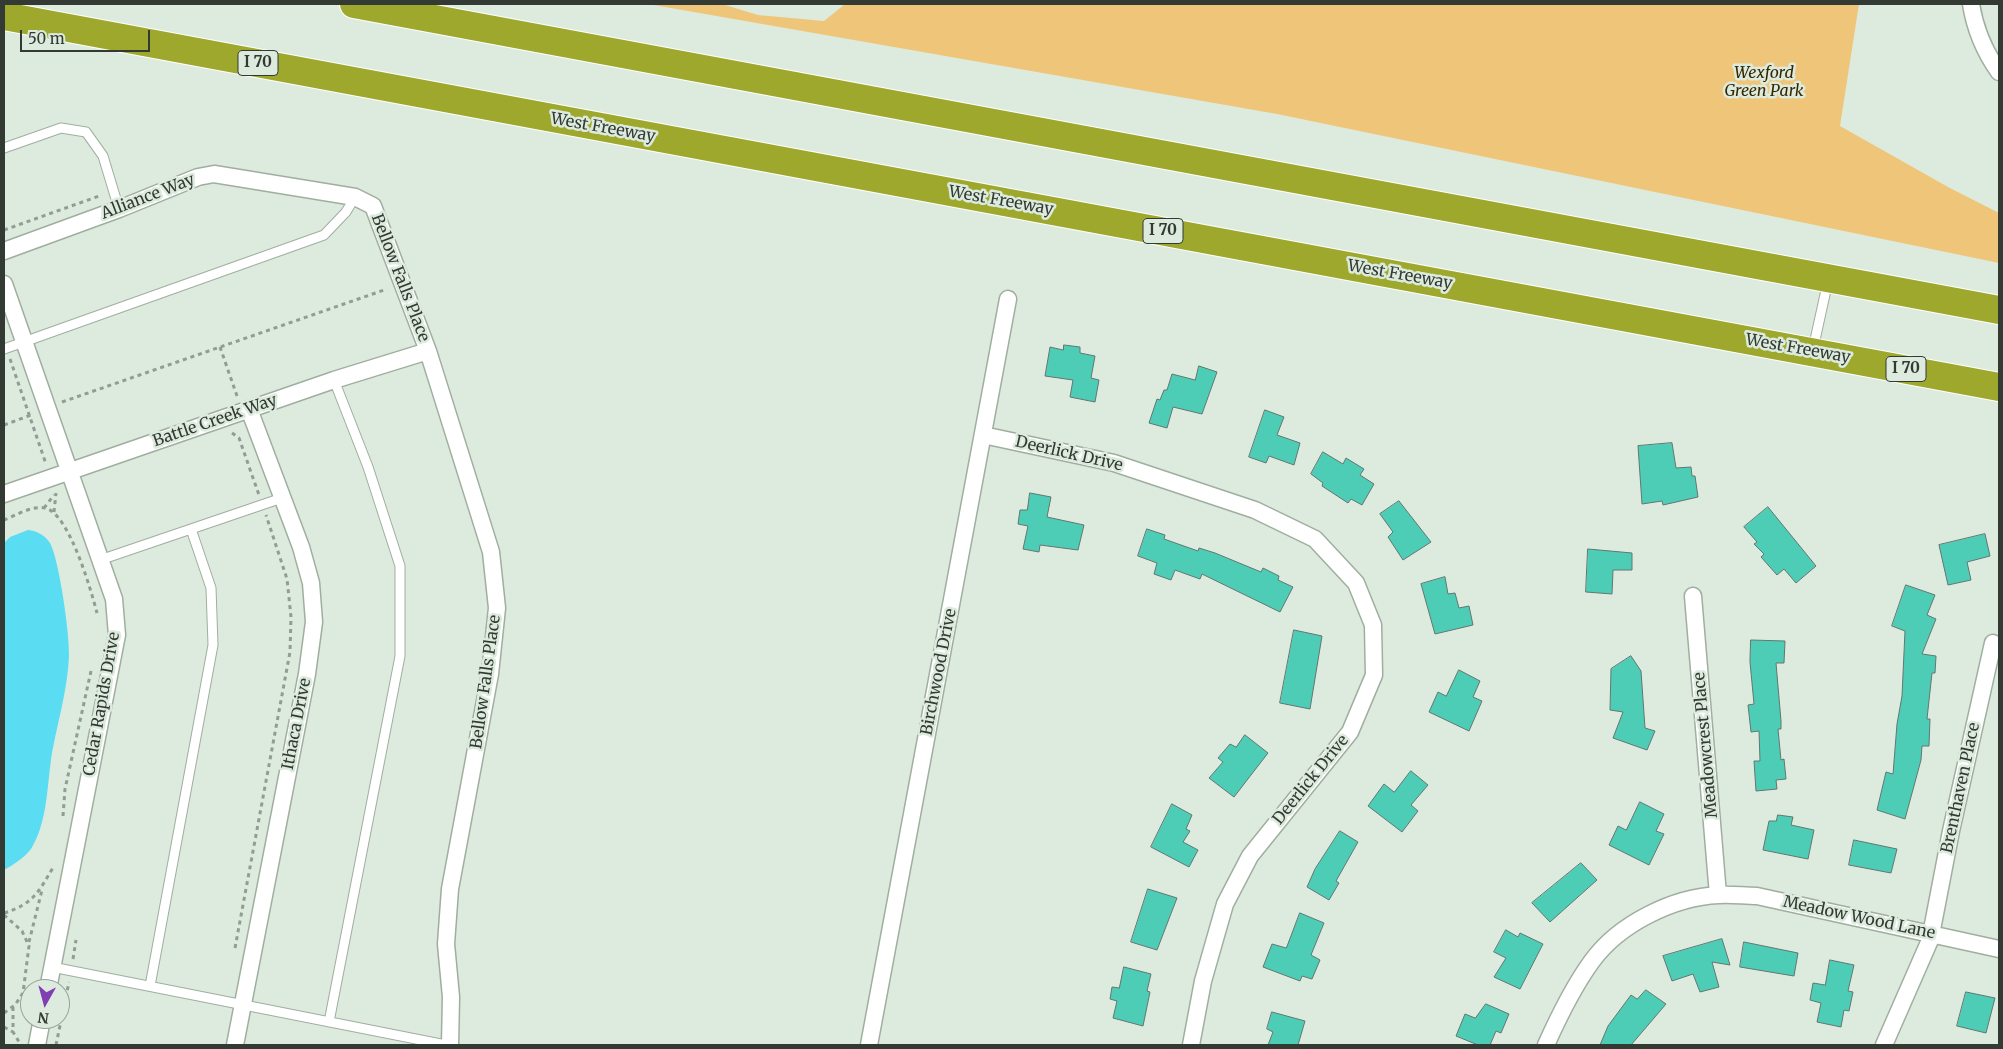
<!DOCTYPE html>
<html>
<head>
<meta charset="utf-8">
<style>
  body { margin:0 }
  #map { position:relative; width:2003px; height:1049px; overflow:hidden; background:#dcebdd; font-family:Merriweather,serif }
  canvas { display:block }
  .frame { position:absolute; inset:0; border:5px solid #333933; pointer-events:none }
  .north { position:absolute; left:20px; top:979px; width:50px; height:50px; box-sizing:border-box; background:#dcebdd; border:1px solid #98a499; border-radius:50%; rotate:187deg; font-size:14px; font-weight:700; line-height:20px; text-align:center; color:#333933 }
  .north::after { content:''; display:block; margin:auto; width:18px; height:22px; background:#803eb2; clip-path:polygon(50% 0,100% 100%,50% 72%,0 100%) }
  .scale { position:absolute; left:20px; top:30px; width:130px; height:22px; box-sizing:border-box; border:2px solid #333933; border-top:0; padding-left:6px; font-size:15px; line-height:18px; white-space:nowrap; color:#333933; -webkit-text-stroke:4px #dcebdd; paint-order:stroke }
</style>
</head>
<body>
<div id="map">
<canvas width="2003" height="1049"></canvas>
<div class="frame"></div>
<div class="north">N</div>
<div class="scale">50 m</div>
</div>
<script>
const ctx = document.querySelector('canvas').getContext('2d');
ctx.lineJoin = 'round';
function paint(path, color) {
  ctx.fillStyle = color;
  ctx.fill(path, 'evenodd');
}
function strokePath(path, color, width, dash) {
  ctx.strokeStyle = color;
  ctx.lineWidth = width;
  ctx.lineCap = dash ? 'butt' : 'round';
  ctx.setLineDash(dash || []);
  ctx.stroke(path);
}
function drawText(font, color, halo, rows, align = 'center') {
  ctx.font = font + ' Merriweather,serif';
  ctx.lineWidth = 5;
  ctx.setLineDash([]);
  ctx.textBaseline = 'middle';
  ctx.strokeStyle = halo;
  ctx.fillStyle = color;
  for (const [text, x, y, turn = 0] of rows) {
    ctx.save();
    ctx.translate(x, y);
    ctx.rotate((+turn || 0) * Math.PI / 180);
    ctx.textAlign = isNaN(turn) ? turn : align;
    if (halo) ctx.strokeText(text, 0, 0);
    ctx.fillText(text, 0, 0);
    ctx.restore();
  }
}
paint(new Path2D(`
  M648,4H722L758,15L824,21L845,4H1859L1840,126L1948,187L1999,213V263L1277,114Z`), '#efc679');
paint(new Path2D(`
  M28,530C37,531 45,535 50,543C59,559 70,635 69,655C68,688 58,720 52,753C47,783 48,822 31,849C24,858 13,865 4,870V543L10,537Z`), '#5adcf2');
const building = new Path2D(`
  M1064,345L1080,347V353L1095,356L1091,378L1099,380L1095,402L1070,397L1073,380L1045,376L1050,347L1063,350Z
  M1199,366L1217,372L1202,414L1173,407L1167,428L1149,423L1157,399L1160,400L1164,390H1167L1172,374L1195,380Z
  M1265,410L1284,417L1277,435L1300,443L1294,465L1269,456L1266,463L1249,457Z
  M1672,443L1676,468L1691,467L1692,476H1695L1698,497L1663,505L1662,501L1642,504L1638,446Z
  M1323,452L1343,464L1346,458L1364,469L1360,475L1374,484L1362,505L1351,499L1348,503L1322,486L1323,483L1311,474Z
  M1030,493L1051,497L1047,517L1084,525L1078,550L1040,545L1039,552L1023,549L1028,526L1018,524L1020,510H1027Z
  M1399,501L1431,542L1403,560L1388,537L1393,532L1380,514Z
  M1768,507L1816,566L1796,583L1784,569L1777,575L1761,557L1764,554L1754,544L1757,542L1744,527Z
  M1147,529L1165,535L1164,539L1198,551L1199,548L1215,553L1261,572L1263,568L1279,576L1278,580L1293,587L1280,612L1202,574L1200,579L1175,570L1171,580L1154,574L1157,563L1138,556Z
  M1985,534L1990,556L1967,562L1971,580L1948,585L1939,545Z
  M1588,549L1632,553V570H1613L1612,594L1586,592Z
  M1445,577L1448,594L1455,593L1459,608L1469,606L1473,625L1435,634L1421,584Z
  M1906,585L1935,595L1927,615L1936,619L1922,654L1936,656L1935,673H1932L1927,719H1930L1929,746H1922L1921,760L1905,819L1877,810L1886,772L1893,774L1897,724L1902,696L1905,631L1892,626Z
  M1294,630L1322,636L1310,709L1280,703Z
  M1751,640L1785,641L1784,663H1776L1781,721V729H1778L1781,760L1784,759L1786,779L1776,780L1777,789L1756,791L1754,761H1760L1759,731L1751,732L1748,705L1754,704L1750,662Z
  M1631,656L1641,671L1645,728L1655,731L1647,750L1613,738L1623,712L1610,710L1611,669Z
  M1459,670L1480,681L1473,697L1482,701L1469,731L1429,712L1438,692L1446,696Z
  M1245,735L1268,753L1234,797L1209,778L1223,762L1218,758L1230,744L1236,747Z
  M1411,771L1428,785L1411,805L1418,811L1402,832L1368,806L1384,784L1394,792Z
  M1640,802L1664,814L1656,831L1664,834L1649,865L1609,845L1618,826L1626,830Z
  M1172,804L1192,815L1186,829L1190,831L1183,842L1198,850L1189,867L1151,847Z
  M1778,815L1793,817L1791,825L1814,830L1808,859L1763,850L1769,821H1776Z
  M1340,831L1358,842L1336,881L1339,883L1329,900L1307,887L1315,869Z
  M1854,840L1897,849L1891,873L1849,865Z
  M1581,863L1597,880L1550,922L1532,903Z
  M1148,889L1177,898L1157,950L1131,942Z
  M1300,913L1324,923L1311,955L1320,960L1312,979L1302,976L1300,981L1263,967L1272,944L1286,948Z
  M1506,930L1518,937L1520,933L1543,944L1520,989L1494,977L1506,958L1494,952Z
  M1722,939L1730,965L1712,962L1719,987L1700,992L1693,974L1672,981L1663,956Z
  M1744,942L1798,953L1794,976L1740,967Z
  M1830,960L1854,965L1848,991L1853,992L1849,1011L1844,1010L1841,1027L1817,1022L1821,1003L1810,1000L1813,983L1825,985Z
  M1124,967L1151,974L1147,991L1150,992L1143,1026L1113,1018L1117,1001L1110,999L1112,987L1119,988Z
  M1646,990L1666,1004L1631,1045H1600L1608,1026L1631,995L1637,999Z
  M1966,992L1995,998L1986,1033L1957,1026Z
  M1486,1004L1509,1014L1501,1033L1496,1031L1490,1045H1478L1456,1036L1465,1014L1475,1018Z
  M1272,1012L1305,1021L1298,1045H1268L1273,1032L1267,1029Z`);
paint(building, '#4ecdb6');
strokePath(building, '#627671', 1);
const service = new Path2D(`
  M4,148L61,128L86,132L103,156L119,209
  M4,349L324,235L346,212L355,197
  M1813,349L1828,281
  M100,560L282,498
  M52,967L446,1045
  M150,986L213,645L211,588L191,529
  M329,1022L400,656V566L368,467L334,380`);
const minor = new Path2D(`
  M1971,4C1975,29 1984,51 1999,72
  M4,251L119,209L198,177L214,174L355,197L373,206L428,351L491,552L497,608L490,674L450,889L446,944L451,997L450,1045
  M4,284L114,599L117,635L48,989
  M983,435L1114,463L1255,510L1315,539L1356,583L1373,625L1374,675L1350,732L1250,856L1225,904L1203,981L1191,1045
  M4,494L334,380L428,351
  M1693,596L1718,895
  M37,1045L42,1019
  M235,1045L307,674L314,622L311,583L301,547L249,409
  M869,1045L1008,299
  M1546,1045C1559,1016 1573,987 1592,961C1619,924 1673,897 1719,895C1731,894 1744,896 1757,896L1999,949
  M1884,1045L1930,940L1951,831L1993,643`);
const motorway = new Path2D(`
  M354,4L1999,310
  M4,16L1999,387`);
strokePath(service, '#a0aea0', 11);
strokePath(minor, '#a0aea0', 19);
strokePath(motorway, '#fff', 30);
strokePath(new Path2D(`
  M4,230L102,195
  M220,347L237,396
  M10,359L46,464
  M62,402L387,289
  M4,425L31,415
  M232,433L239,438L259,495
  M44,508L54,495
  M54,512L56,493
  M4,520C14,516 33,505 45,508C69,513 91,590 97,613
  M63,816L65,789L91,671
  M4,913C34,904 39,891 54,866
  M4,915L22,931L29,946L23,993L15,1005L4,1013
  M29,942L42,890
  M235,948L290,652L291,617L287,579L266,515
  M73,959L76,940
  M13,1007V1032L21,1045
  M4,1027L13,1032
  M56,1045L69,982`), '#919c92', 3, [4, 4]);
strokePath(service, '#fff', 9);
strokePath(minor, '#fff', 16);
strokePath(motorway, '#9ea82d', 28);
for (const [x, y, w] of [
  [258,63,40],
  [1163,231,40],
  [1906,369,40]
]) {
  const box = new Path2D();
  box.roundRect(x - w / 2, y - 12.5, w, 25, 4);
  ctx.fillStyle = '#dcebdd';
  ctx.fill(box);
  strokePath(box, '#333933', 1);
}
drawText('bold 15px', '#333933', null, [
  ["I 70",258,63],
  ["I 70",1163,231],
  ["I 70",1906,369]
]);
drawText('italic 16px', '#382600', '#dcebdd', [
  ["Wexford",1764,73],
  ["Green Park",1764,91]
]);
drawText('16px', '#333933', '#dcebdd', [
  ["West Freeway",603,128,10],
  ["Alliance Way",148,197,-21],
  ["West Freeway",1001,201,10],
  ["West Freeway",1400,275,10],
  ["Bellow Falls Place",400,278,69],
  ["West Freeway",1798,349,10],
  ["Battle Creek Way",215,421,-19],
  ["Deerlick Drive",1069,454,13],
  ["Birchwood Drive",939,672,-79],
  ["Bellow Falls Place",486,682,-82],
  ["Cedar Rapids Drive",102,704,-80],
  ["Ithaca Drive",297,724,-79],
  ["Meadowcrest Place",1706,745,-95],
  ["Deerlick Drive",1311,780,-51],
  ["Brenthaven Place",1961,788,-78],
  ["Meadow Wood Lane",1859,918,12]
]);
</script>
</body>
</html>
